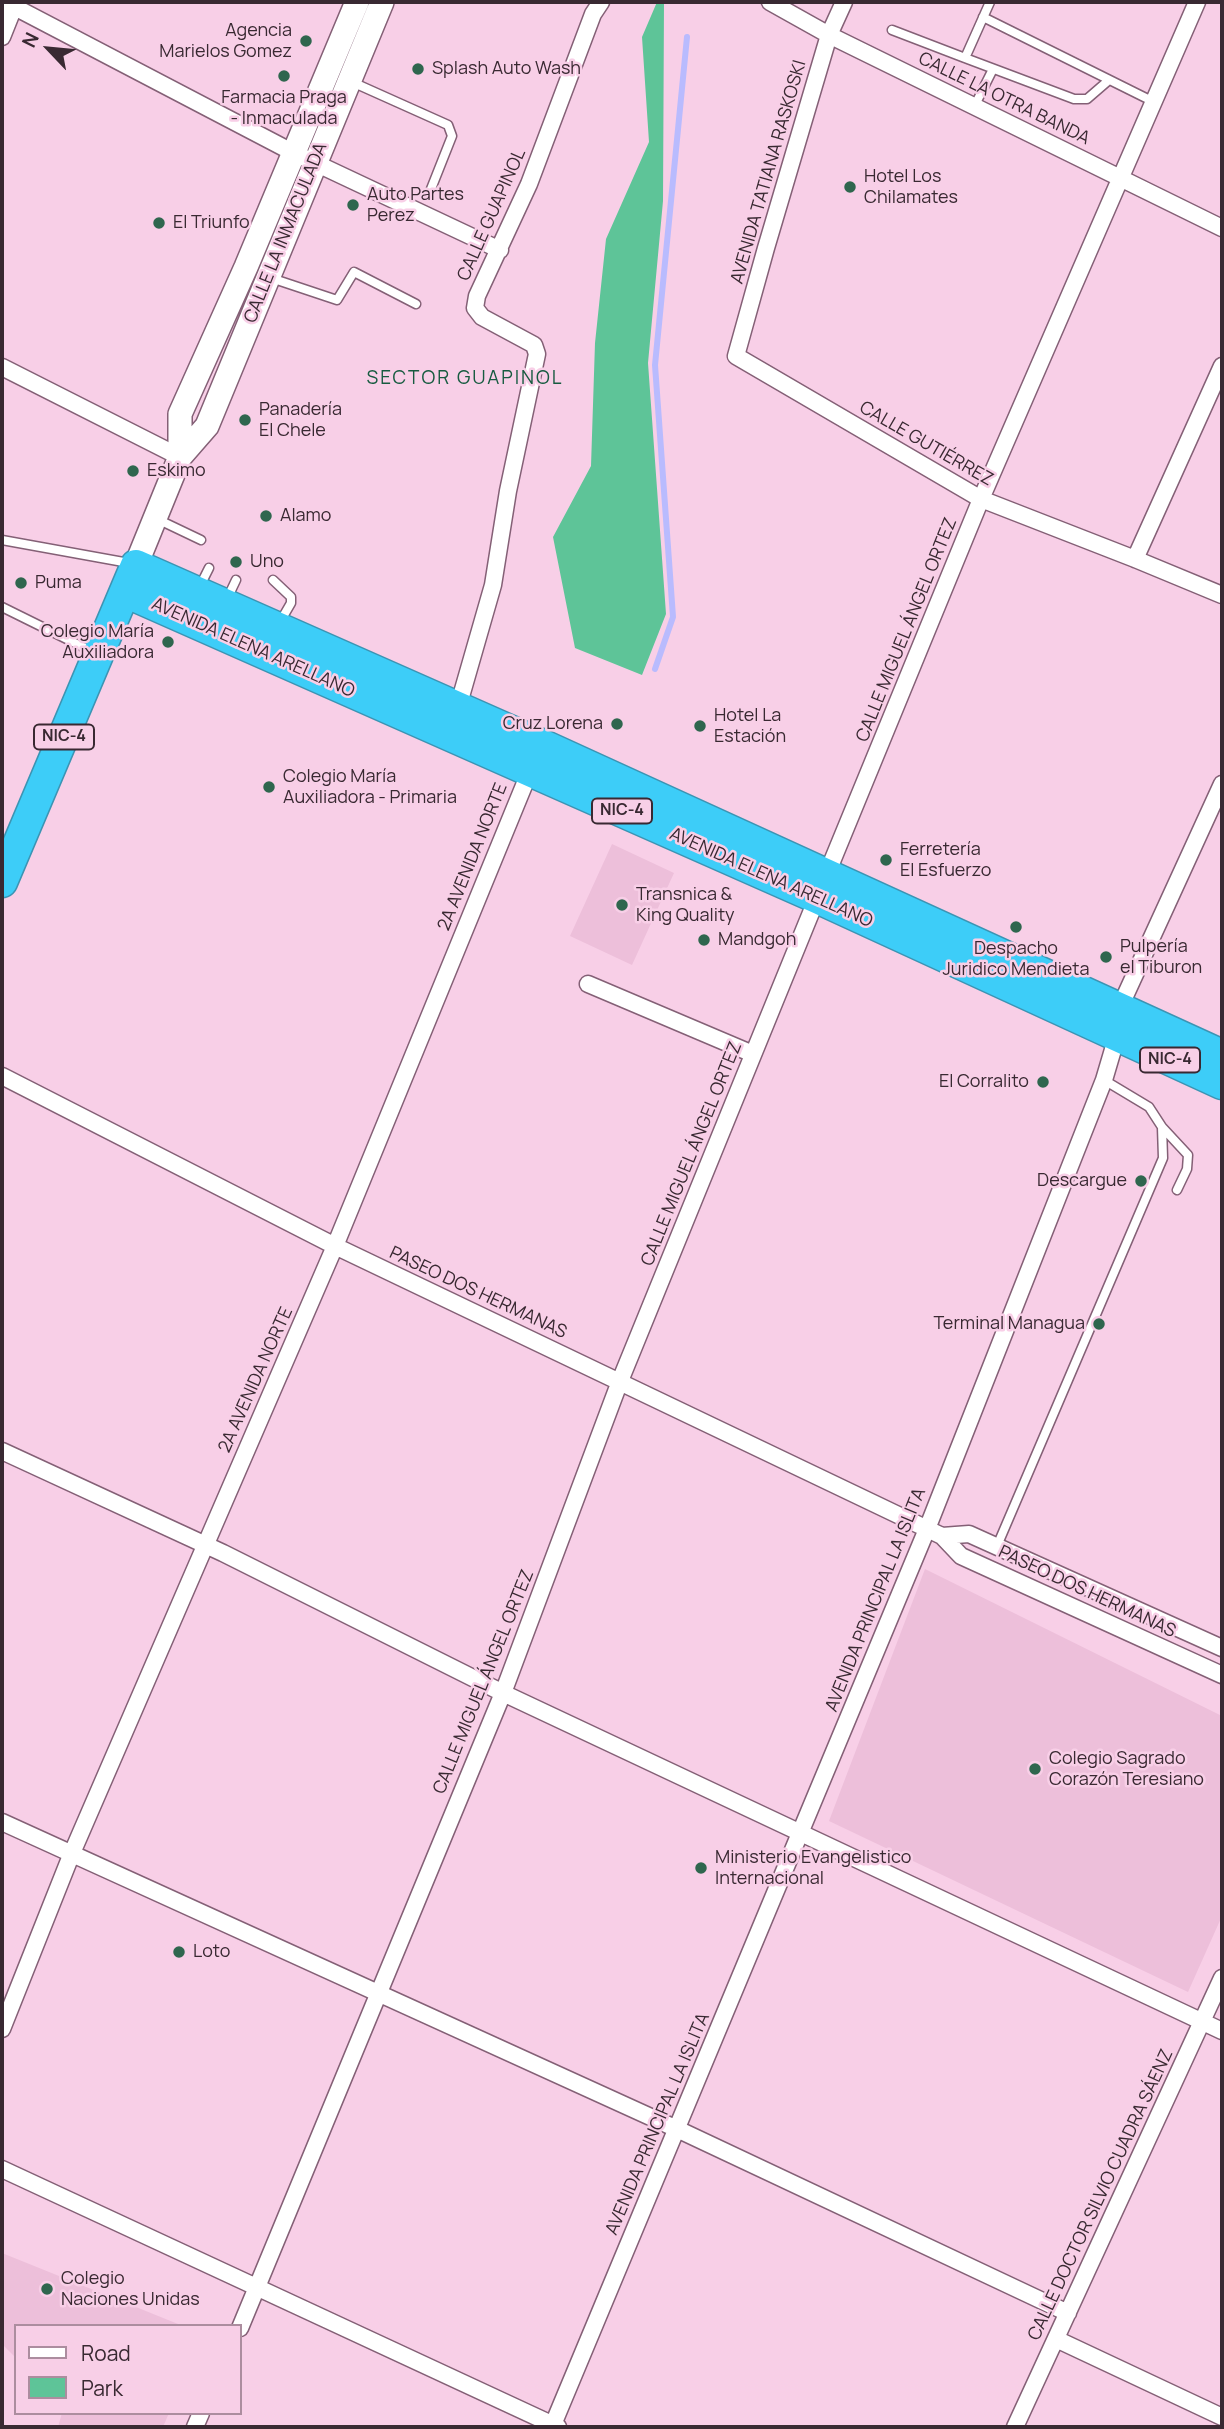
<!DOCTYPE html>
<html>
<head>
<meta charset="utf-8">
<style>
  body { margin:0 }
  #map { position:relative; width:1224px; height:2429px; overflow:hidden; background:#f8cfe7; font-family:Manrope,sans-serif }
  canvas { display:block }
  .frame { position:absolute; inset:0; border:4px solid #392932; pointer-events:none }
  .legend { position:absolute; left:14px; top:2324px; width:228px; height:91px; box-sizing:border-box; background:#f8cfe7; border:2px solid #ac8d9f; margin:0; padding:9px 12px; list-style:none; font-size:21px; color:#392932 }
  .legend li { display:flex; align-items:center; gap:14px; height:35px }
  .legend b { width:35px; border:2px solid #ac8d9f }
  .north { position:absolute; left:14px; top:14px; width:70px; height:70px; -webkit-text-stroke:5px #f8cfe7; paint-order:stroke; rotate:296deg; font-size:19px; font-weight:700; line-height:28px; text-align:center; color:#392932 }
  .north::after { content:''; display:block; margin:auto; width:24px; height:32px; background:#392932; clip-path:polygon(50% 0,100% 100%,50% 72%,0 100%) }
</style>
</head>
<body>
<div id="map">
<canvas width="1224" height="2429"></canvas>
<div class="frame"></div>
<ul class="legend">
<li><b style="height:9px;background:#fff"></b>Road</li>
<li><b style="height:19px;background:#5ec498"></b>Park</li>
</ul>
<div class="north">N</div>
</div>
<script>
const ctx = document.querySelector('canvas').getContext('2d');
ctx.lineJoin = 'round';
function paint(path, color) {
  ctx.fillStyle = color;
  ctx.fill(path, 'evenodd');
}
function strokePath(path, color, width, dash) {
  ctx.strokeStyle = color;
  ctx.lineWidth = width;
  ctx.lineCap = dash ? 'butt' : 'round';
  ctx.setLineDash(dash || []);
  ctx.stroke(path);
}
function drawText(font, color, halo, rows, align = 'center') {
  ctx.font = font + ' Manrope,sans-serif';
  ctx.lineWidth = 5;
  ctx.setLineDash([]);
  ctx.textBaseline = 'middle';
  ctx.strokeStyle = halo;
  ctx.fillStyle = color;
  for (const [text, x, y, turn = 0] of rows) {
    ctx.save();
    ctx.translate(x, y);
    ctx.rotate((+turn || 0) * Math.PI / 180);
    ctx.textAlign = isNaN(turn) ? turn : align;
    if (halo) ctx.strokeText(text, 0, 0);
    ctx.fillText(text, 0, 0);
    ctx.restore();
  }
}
paint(new Path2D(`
  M612,844L674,873L632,965L570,936Z
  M925,1569L1222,1716V1916L1188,1992L829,1821Z
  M2,2253L183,2326H16V2358L2,2344Z
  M62,2413H169L163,2427H58Z`), '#edbfda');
paint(new Path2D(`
  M657,2H664L663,201L648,363L666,614L642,675L575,648L553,537L591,466L595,343L606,239L649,142L642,37Z`), '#5ec498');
strokePath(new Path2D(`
  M655,669L673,617L655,365L687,37`), '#b9bbfe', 6);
const lane = new Path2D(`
  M983,17L1154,102
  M892,30L965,58L990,2
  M965,58L1074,99H1087L1109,80
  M352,82L448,125L452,136L429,194
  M975,105L993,69
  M271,278L337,300L354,272L416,304
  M157,519L201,540
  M2,540L129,563
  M273,580L291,597V603L280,622
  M199,588L209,568
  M227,599L236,580
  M2,607L93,652
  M1104,1080L1149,1107L1162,1127L1188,1155L1187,1169L1177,1190
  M997,1546L1163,1158L1162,1127`);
const street = new Path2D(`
  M5,2L294,153L500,250
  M770,2L829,35L1222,228
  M844,2L829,35L766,248L736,356L981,499L1135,559L1222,595
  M2,37L16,2
  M2,367L180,457
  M1135,559L1222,366
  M458,707L493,585L508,491L537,354L534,345L482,317L475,308L477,296L529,184L593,14L601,2
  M588,984L753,1054
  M2,1076L335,1246L942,1536L961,1556L1222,1675
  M2,1451L223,1553L503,1693L1222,2031
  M942,1536L969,1534L1222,1648
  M2,1822L677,2129L1068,2313
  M2,2029L72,1853L335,1246L532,766
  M2,2169L558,2427
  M240,2328L503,1693L620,1381L817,898L981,499L1197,2
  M1056,2339L1222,2417
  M195,2427L201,2413
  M552,2427L927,1529L1104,1080L1117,1036L1120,1007L1222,784
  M1015,2427L1222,1978`);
const secondary = new Path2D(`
  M180,457V414L246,267L357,2
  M136,565L180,457L207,426L382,2`);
const highway = new Path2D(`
  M125,592L817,898L1222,1084
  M2,882L136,565L541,744L1222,1055`);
strokePath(lane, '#846076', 11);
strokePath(street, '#846076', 19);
strokePath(secondary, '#846076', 26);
strokePath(highway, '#3c94b3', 33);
strokePath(lane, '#fff', 8);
strokePath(street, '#fff', 16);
strokePath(secondary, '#fff', 23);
strokePath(highway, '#3dcdf8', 30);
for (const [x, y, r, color] of [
  [306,41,7,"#2f664e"],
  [418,69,7,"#2f664e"],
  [284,76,7,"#2f664e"],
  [850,187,7,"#2f664e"],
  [353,205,7,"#2f664e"],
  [159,223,7,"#2f664e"],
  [245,420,7,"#2f664e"],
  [133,471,7,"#2f664e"],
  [266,516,7,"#2f664e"],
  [236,562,7,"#2f664e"],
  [21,583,7,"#2f664e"],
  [168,642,7,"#2f664e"],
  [617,724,7,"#2f664e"],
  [700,726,7,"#2f664e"],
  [269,787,7,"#2f664e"],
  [886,860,7,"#2f664e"],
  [622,905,7,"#2f664e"],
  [1016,927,7,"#2f664e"],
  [704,940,7,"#2f664e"],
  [1106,957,7,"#2f664e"],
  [1043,1082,7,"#2f664e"],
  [1141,1181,7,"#2f664e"],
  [1099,1324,7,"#2f664e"],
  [1035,1769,7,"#2f664e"],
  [701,1868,7,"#2f664e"],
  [179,1952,7,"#2f664e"],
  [47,2289,7,"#2f664e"]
]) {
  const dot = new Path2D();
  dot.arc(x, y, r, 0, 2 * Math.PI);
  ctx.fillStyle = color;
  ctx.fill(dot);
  strokePath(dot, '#f8cfe7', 2.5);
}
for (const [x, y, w] of [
  [64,737,60],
  [622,811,60],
  [1170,1060,60]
]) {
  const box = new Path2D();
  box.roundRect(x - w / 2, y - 12.5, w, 25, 5);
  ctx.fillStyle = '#f8cfe7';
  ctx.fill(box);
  strokePath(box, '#392932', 2);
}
drawText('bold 16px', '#392932', null, [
  ["NIC-4",64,737],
  ["NIC-4",622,811],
  ["NIC-4",1170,1060]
]);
drawText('18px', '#392932', '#f8cfe7', [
  ["Agencia",292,31,"right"],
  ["Marielos Gomez",292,52,"right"],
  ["Splash Auto Wash",432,69],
  ["Farmacia Praga",284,98,"center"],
  ["- Inmaculada",284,119,"center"],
  ["Hotel Los",864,177],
  ["Chilamates",864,198],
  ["Auto Partes",367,195],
  ["Perez",367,216],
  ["El Triunfo",173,223],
  ["Panadería",259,410],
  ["El Chele",259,431],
  ["Eskimo",147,471],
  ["Alamo",280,516],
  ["Uno",250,562],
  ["Puma",35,583],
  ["Colegio María",154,632,"right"],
  ["Auxiliadora",154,653,"right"],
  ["Hotel La",714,716],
  ["Estación",714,737],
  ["Cruz Lorena",603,724,"right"],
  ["Colegio María",283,777],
  ["Auxiliadora - Primaria",283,798],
  ["Ferretería",900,850],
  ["El Esfuerzo",900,871],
  ["Transnica &",636,895],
  ["King Quality",636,916],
  ["Mandgoh",718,940],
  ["Pulpería",1120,947],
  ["el Tiburon",1120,968],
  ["Despacho",1016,949,"center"],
  ["Juridico Mendieta",1016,970,"center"],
  ["El Corralito",1029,1082,"right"],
  ["Descargue",1127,1181,"right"],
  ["Terminal Managua",1085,1324,"right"],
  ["Colegio Sagrado",1049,1759],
  ["Corazón Teresiano",1049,1780],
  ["Ministerio Evangelistico",715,1858],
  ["Internacional",715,1879],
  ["Loto",193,1952],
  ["Colegio",61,2279],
  ["Naciones Unidas",61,2300]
], 'left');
drawText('18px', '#392932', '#f8cfe7', [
  ["CALLE LA OTRA BANDA",1004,99,26],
  ["AVENIDA TATIANA RASKOSKI",769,172,-74],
  ["CALLE GUAPINOL",492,215,-66],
  ["CALLE LA INMACULADA",286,233,-68],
  ["CALLE GUTIÉRREZ",926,444,30],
  ["CALLE MIGUEL ÁNGEL ORTEZ",907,630,-68],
  ["AVENIDA ELENA ARELLANO",253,648,24],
  ["2A AVENIDA NORTE",473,857,-68],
  ["AVENIDA ELENA ARELLANO",771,878,24],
  ["CALLE MIGUEL ÁNGEL ORTEZ",692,1154,-68],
  ["PASEO DOS HERMANAS",478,1293,25],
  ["2A AVENIDA NORTE",256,1380,-66],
  ["PASEO DOS HERMANAS",1087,1592,25],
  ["AVENIDA PRINCIPAL LA ISLITA",876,1600,-68],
  ["CALLE MIGUEL ÁNGEL ORTEZ",484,1682,-68],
  ["AVENIDA PRINCIPAL LA ISLITA",658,2124,-67],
  ["CALLE DOCTOR SILVIO CUADRA SÁENZ",1101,2195,-65]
]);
ctx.letterSpacing = '2px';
drawText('19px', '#175b40', '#f8cfe7', [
  ["SECTOR GUAPINOL",465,379]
]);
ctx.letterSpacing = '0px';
</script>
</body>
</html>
